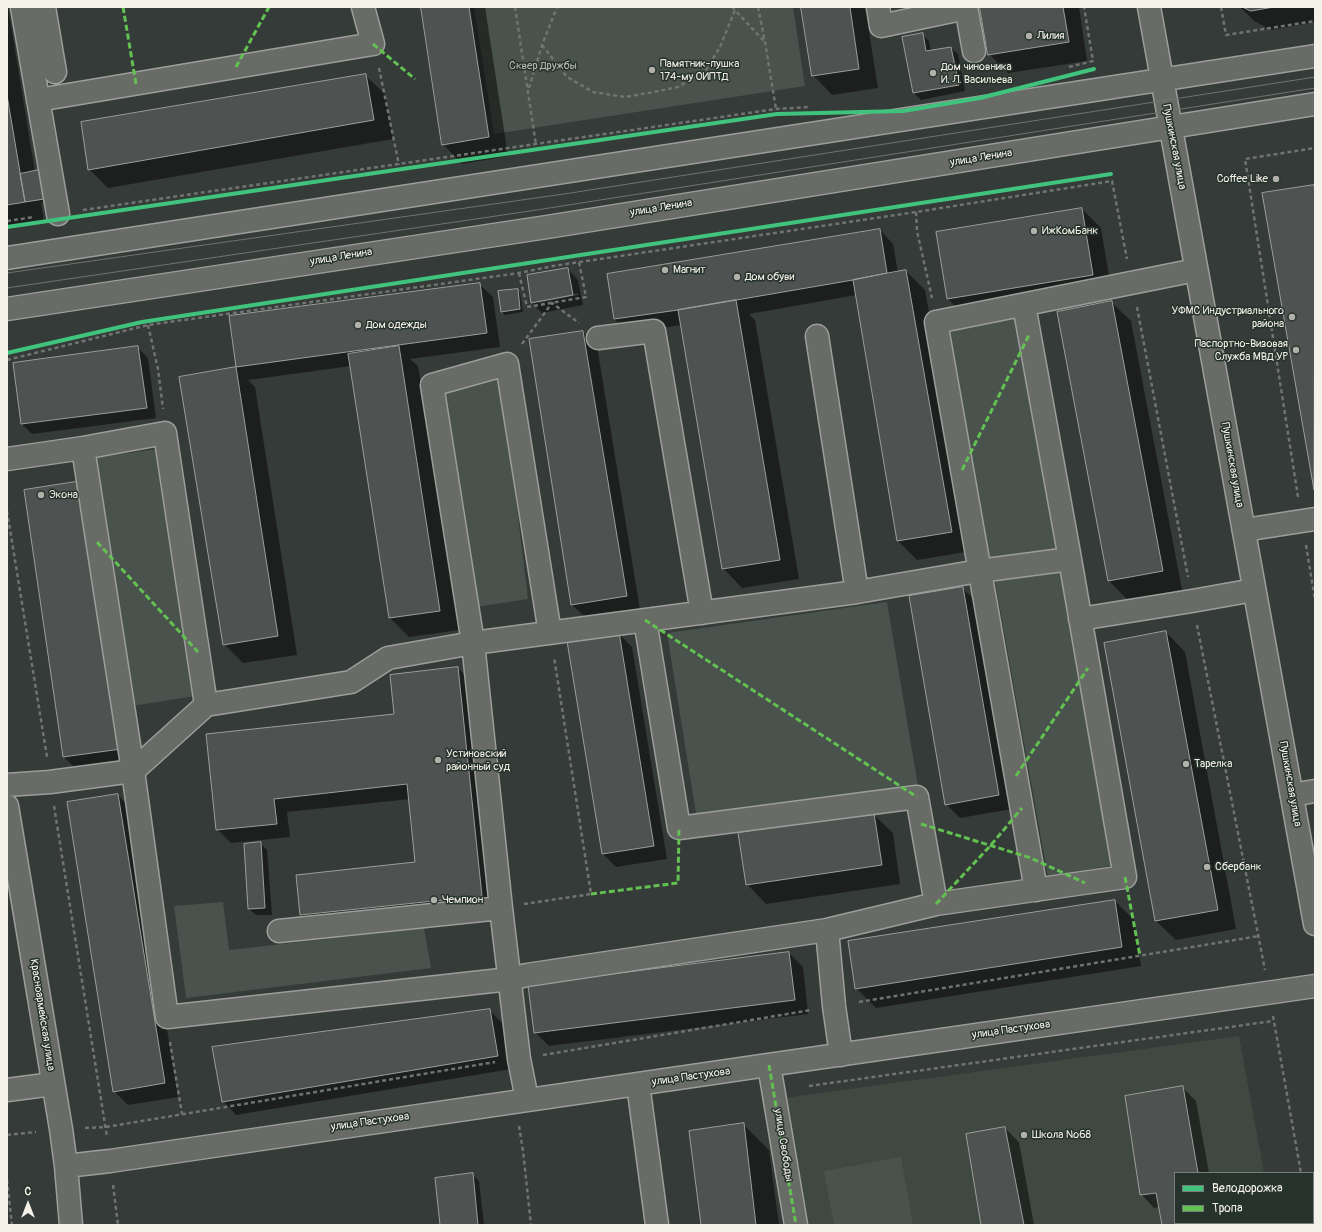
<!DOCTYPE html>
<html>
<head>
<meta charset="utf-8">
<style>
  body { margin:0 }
  #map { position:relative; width:1322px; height:1232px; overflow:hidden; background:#353b38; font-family:Pangolin,sans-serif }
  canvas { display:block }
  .frame { position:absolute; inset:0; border:8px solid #f4f1e8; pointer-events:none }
  .legend { position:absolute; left:1174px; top:1172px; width:140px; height:52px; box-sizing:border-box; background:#26332d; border:1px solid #787f78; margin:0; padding:5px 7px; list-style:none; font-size:12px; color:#f4f1e8 }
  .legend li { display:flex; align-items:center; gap:8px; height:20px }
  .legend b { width:20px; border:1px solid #787f78 }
  .north { position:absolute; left:8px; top:1184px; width:40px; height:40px; -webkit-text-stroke:3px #26332d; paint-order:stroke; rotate:0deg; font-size:11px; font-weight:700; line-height:16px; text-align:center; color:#f4f1e8 }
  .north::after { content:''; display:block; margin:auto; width:14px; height:18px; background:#f4f1e8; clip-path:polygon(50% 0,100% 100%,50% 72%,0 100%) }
</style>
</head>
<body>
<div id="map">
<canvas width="1322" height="1232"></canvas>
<div class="frame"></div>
<ul class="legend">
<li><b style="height:5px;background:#40c37c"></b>Велодорожка</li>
<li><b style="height:5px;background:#63c152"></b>Тропа</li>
</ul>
<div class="north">С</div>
</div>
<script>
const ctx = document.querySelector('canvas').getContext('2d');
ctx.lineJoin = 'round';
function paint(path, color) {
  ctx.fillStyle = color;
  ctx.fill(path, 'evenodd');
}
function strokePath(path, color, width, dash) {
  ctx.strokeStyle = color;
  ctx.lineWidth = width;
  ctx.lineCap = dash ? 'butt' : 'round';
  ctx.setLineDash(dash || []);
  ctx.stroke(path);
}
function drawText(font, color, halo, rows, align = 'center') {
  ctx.font = font + ' Pangolin,sans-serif';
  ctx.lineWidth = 3;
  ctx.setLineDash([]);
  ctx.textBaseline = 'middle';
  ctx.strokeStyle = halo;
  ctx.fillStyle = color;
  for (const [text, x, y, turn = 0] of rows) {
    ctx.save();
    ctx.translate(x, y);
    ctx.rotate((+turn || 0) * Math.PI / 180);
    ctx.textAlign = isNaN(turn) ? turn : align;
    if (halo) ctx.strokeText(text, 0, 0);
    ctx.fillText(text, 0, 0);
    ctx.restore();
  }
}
paint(new Path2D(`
  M1239,1036L1264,1173H1175V1223H1273L1274,1225H808L784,1098Z`), '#3f4942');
paint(new Path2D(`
  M474,7H793L805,86L494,134Z
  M1016,318L1057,549L987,561L946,331Z
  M501,377L528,599L470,608L445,389Z
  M157,449L195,696L132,706L94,458Z
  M1060,570L1114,865L1048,877L995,581Z
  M887,602L918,786L696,814L667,633Z
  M223,902L229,950L424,928L431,968L186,998L174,906Z
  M901,1157L913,1225H834L824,1171Z`), '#49524c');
paint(new Path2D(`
  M7,7H8L35,172H39L42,175L46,202L41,203L44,221L7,227Z
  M422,7H485L508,156L462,164L443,144Z
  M802,7H865L878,88L832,95L813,75Z
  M981,7H1079L1087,61L1008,73L989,54Z
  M1240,7H1315V22L1271,30L1254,21Z
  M922,34L929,41L931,52L951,48L958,54L965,91L921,100L914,93L903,38Z
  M365,75L385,94L393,139L108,188L89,169Z
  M1313,186L1315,187V489L1263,194Z
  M1082,209L1101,228L1112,294L967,318L948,299Z
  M880,230L893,244L898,273L906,271L925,290L971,551L917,560L898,541L856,295L749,314L755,320L799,579L742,588L723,568L681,325L628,333L614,319L608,275Z
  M568,269L578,280L583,305L542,313L532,303ZM578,293V295L539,303V301Z
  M479,284L493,297L500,347L410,359L418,366L459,630L409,637L390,618L351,366L248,380L255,387L297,655L243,663L224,644L180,377L237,368L230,317Z
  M517,290L520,293L523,312L505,315L502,312Z
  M1111,302L1131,321L1182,590L1128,600L1109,581L1058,312Z
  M583,332L597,346L640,610L586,618L572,605Z
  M138,348L148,358L156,418L32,434L22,424Z
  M25,491L134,762L77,770L64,757Z
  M962,588L976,601L1012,809L960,818L946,804Z
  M1166,632L1185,652L1236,929L1176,940L1156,921L1105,644Z
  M618,633L632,647L667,859L616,867L603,854Z
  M458,668L471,682L495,909L314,928L301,915L416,863L410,799L287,812L290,837L231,843L217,829L395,714Z
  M118,795L131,808L178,1097L128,1105L114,1091Z
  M873,814L893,833L900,884L766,904L747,884Z
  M260,843L267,850L272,915H256L249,909Z
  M1115,901L1134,920L1141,966L876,1008L856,988Z
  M789,953L803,967L808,1014L549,1046L535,1032Z
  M489,1010L503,1024L511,1069L236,1115L223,1101Z
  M1183,1088L1196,1101L1209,1173H1175V1223H1231L1232,1225H1163L1159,1207L1154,1208L1141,1194Z
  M743,1124L769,1150L779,1225H702Z
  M1005,1128L1019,1142L1034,1225H982Z
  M472,1174L479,1181L484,1225H441Z`), '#0007');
const building = new Path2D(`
  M421,7H469L489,137L442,145Z
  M801,7H850L859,69L812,76Z
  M980,7H1063L1069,42L988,55Z
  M1243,7H1274L1251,11Z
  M923,33L926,51L951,47L959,85L913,93L902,37Z
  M366,74L374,120L88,170L81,122Z
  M7,95L25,202L7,205Z
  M39,170L44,199L25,202L20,174Z
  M1314,185L1315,193L1314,490L1262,193Z
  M1082,208L1093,275L947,299L936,232Z
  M880,229L887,273L853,280L678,310L614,319L607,274Z
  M568,268L573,295L531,303L527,275Z
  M906,270L952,532L897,541L853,280Z
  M480,283L487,333L236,367L229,316Z
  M518,289L520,309L501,312L498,291Z
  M736,300L780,560L722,569L678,310Z
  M1112,301L1163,571L1108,581L1057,312Z
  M583,331L627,596L571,605L529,339Z
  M138,346L147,408L21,424L13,363Z
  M399,346L440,611L389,618L348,354Z
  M236,367L278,636L223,645L179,377Z
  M82,481L121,749L63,757L24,490Z
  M963,587L999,795L945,805L909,596Z
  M1166,631L1218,910L1155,921L1104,643Z
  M619,632L654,846L602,854L567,641Z
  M458,667L482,896L300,915L296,875L415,862L407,784L274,799L277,824L216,830L206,734L394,714L390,675Z
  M118,794L165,1083L113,1092L67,802Z
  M874,813L882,865L746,885L738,833Z
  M261,842L265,908L248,909L244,844Z
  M1115,900L1122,947L855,989L848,941Z
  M789,952L795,1000L534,1033L528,985Z
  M490,1009L498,1056L222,1102L212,1047Z
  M1183,1086L1198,1173H1175V1223H1221V1225H1162L1156,1193L1140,1195L1125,1096Z
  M744,1123L756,1225H701L689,1131Z
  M1005,1127L1024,1225H981L966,1134Z
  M473,1173L478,1225H440L435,1178Z`);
paint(building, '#4e5250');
strokePath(building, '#9c9e9b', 1);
const minor = new Path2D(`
  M22,7L58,214
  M44,7L55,72
  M878,7L881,26L966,8
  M966,7L974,51
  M38,100L373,44L363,7
  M817,336L857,592
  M598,338L654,331L702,613
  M83,448L165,433L206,705
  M7,459L83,448L133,771L167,1017L510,979L527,975L827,930L936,904L1125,877L1070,559
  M1244,530L1315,519
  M1080,619L1192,601L1254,590
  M645,620L679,828L917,797L936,904
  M550,633L507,364L432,385L473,643L857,592L979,571L1070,559L1024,305
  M7,785L50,782L133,771L206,705L351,682L388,658L473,643L501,908L519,1059L527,1099
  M1292,795L1315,791
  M7,806L61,1129L66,1166L71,1225
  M1036,890L936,322L1196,270
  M827,930L834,1006L841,1055
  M279,931L501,908
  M769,1065L796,1225
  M638,1084L657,1225
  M7,1090L53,1084
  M66,1166L110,1161C512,1101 913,1045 1315,986`);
const major = new Path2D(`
  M1149,7L1315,924
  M7,258L1315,56
  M7,309L547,227L1315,104`);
strokePath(minor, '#9c9e9b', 25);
strokePath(major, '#9c9e9b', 25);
strokePath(new Path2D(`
  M515,7L536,145
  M732,7L765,42
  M758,7L765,42L776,109
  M1221,7L1226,35L1315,21
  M542,45L567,77L593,92L625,97L654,92L678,87L706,70L720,47L735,10
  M1069,67L1093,61L1084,7
  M379,68L399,165
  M529,88L542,45L557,7
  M83,210L776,109L808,107
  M916,212L917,231L932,298
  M7,221L34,217
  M519,273L527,307L586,297L579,262
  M1137,307L1188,577
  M148,325L158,369L163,409
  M522,344L552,303L579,323
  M7,360L148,325L519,273L553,266L916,212L1112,181L1127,259
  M1298,497L1245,159L1315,148
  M7,511L47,757
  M1306,545L1315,600
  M1197,625L1265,970
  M54,806L107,1137
  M524,904L591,894L554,657
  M859,1002L1259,936
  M1273,1016L1301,1173
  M170,1042L182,1114
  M543,1055L811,1010
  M809,1086L1273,1021
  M519,1126L523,1151L531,1225
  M85,1128L106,1127L495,1062
  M7,1135L36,1132
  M7,1180L12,1225
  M113,1185L118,1225
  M1309,1223L1310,1225`), '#707370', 2.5, [4, 3]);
strokePath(minor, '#686b66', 22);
strokePath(major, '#686b66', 22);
strokePath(new Path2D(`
  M7,273L564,194L1315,77
  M7,288L530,211L1315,88`), '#707370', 1);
strokePath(new Path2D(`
  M123,7L136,84
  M373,44L415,79
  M236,67L269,7
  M962,470L1029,335
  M97,542L198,652
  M645,620L917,797
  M1016,776L1088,668
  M921,824L1031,858L1085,883
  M1125,877L1140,956
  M591,894L678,883L679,828
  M936,904L991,845L1022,808
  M769,1065L796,1225`), '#63c152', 3, [6, 3]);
strokePath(new Path2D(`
  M7,227L777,114L903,111L980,98L1094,69
  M7,353L142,322L1111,174`), '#40c37c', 4);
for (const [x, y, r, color] of [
  [1029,36,4,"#b1b1aa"],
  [652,70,4,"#b1b1aa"],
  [933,73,4,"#b1b1aa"],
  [1276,179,4,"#b1b1aa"],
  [1034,231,4,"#b1b1aa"],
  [665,270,4,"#b1b1aa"],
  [737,277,4,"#b1b1aa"],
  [1292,317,4,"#b1b1aa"],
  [358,325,4,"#b1b1aa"],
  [1296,350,4,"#b1b1aa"],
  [41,495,4,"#b1b1aa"],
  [438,760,4,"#b1b1aa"],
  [1186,764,4,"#b1b1aa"],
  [1207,867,4,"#b1b1aa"],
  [434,900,4,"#b1b1aa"],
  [1024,1135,4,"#b1b1aa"]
]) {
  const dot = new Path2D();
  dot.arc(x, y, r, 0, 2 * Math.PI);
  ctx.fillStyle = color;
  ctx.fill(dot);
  strokePath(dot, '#26332d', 1.5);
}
drawText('11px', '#f4f1e8', '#26332d', [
  ["Лилия",1037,36],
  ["Памятник-пушка",660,64],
  ["174-му ОИПТД",660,77],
  ["Дом чиновника",941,67],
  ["И. Л. Васильева",941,80],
  ["Coffee Like",1268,179,"right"],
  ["ИжКомБанк",1042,231],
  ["Магнит",673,270],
  ["Дом обуви",745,277],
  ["УФМС Индустриального",1284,311,"right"],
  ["района",1284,324,"right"],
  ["Дом одежды",366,325],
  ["Паспортно-Визовая",1288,344,"right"],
  ["Служба МВД УР",1288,357,"right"],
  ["Экона",49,495],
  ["Устиновский",446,754],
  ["районный суд",446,767],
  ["Тарелка",1194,764],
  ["Сбербанк",1215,867],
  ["Чемпион",442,900],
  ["Школа №68",1032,1135]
], 'left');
drawText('11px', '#b9bbb2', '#26332d', [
  ["Сквер Дружбы",543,66]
]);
drawText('11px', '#f4f1e8', '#26332d', [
  ["Пушкинская улица",1174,147,79],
  ["улица Ленина",981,158,-9],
  ["улица Ленина",661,208,-9],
  ["улица Ленина",341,257,-9],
  ["Пушкинская улица",1232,465,80],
  ["Пушкинская улица",1290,784,80],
  ["Красноармейская улица",42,1015,81],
  ["улица Пастухова",1011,1030,-8],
  ["улица Пастухова",691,1077,-8],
  ["улица Пастухова",370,1122,-8],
  ["улица Свободы",783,1145,81]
]);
</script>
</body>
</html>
